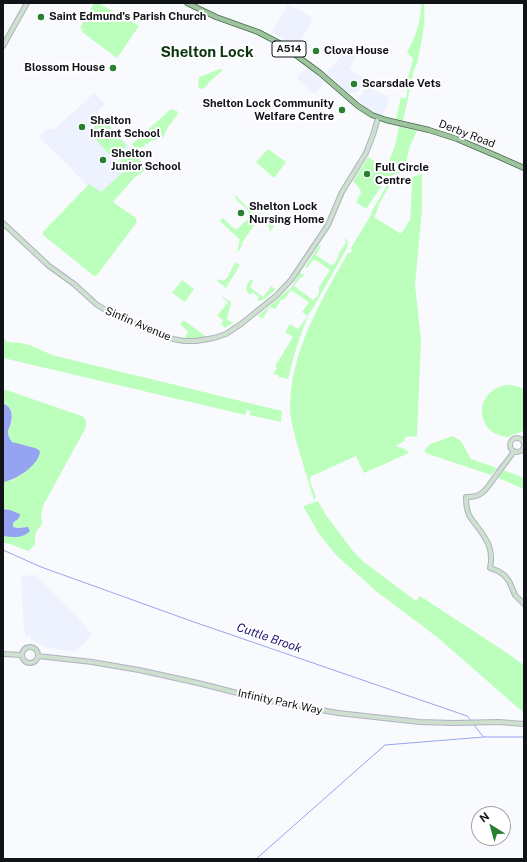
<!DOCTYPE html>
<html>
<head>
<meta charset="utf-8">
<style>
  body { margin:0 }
  #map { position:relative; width:527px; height:862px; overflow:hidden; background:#f9fafd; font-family:"Public Sans",sans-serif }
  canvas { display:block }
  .frame { position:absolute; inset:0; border:4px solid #121319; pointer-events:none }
  .north { position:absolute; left:471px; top:806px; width:40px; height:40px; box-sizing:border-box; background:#fff; border:1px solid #a0a1a3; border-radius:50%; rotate:323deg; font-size:11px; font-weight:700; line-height:16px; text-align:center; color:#121319 }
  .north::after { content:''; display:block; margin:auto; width:14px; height:18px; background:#288131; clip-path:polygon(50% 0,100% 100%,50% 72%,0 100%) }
</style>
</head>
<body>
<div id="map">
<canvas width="527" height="862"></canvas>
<div class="frame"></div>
<div class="north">N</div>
</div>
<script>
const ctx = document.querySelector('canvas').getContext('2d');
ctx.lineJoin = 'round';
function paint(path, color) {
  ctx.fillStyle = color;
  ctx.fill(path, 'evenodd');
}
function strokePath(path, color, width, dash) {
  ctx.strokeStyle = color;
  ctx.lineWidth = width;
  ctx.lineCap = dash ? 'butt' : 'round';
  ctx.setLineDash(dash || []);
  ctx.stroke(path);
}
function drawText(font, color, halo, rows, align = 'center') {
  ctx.font = font + ' "Public Sans",sans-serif';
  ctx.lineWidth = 4;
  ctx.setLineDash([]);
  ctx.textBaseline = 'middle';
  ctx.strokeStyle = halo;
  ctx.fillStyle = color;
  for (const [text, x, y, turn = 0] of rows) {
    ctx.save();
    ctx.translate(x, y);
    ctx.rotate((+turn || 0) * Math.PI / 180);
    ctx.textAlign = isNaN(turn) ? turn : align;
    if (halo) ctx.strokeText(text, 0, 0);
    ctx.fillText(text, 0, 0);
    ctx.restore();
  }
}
paint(new Path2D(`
  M288,4L313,18L297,49L272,32Z
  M351,47L360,50L349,70L364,78L357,92L354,93L348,92L326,73Z
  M308,68L325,82L314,94L297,78L304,70Z
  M366,86L389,97L383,116L368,109L360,104V97Z
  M94,93L105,104L97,112L140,157L97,196L66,163L39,137L46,130L55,129Z
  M36,575L78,617L92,635L75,652L46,648L31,639L29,636L26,637L24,631L21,576Z`), '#eef1fe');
paint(new Path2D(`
  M94,3H98L139,26L117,58L82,32L83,30L80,28Z
  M421,3H424C426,24 421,44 417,64L414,69L408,99L403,120L396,119L401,97L406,99C408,91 406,85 408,78C409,71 412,65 413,58L407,52C416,36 421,21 421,3Z
  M220,69H222V71L208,83L207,86L202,89H200L198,86L199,77Z
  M171,109L177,111L178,114L168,127L163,138L151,141L143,147L138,148H135L132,144Z
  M103,119L127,146L113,159L89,132Z
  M399,126L417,131L410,146L404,169L401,172L388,177L366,209L356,202L361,193L360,189L353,181L368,157L374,161L387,166L395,146Z
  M268,149L286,162L274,178L256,162Z
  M131,151L148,168L134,178L113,202L136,218L137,222L97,275L94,276L43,235V232L89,184L101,192L123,172L118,163Z
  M422,174V210L415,285L421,340L417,436L405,437L404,441L396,446L405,449L409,453L364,473L356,456L310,477V481L316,497L314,500C308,480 302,461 296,441C294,431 291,422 290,411C289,354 320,302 348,253H350L352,251L351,248L352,246L371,215L372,211L391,178L402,176L400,180L392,181L378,206L377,212L374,217L401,234L410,220L412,187L409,178Z
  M235,195L254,214L256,212L269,221L271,219L273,220L271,223L274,226L270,232L269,226L259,219L257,221L242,243L243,244L238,252H237L240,239H239L220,221L223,218L233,228L237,229L249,218C249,206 240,206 235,197Z
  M346,238L348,242L347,248L312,310L310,312C300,334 294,355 288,379L279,377L277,375L273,374L277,368L275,366L293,337L285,332L290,324L298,329L308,316L302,312L309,302L291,290L284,300L282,299L275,309L270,307L262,319L258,316L289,289L293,285L299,273H301L304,275L303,277H301L294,286L313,300L319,294V287L330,270L314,259L307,268L305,267L319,245L321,246L316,255L331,265L334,264L339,256L338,255L346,242L345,240Z
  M235,262L240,265L226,288L217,281L218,279L223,281L228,277Z
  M251,279L253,281L250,287L263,297L271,286L275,289V290L263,300L259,301L257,300L259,297L252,292L250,295L246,290L247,285Z
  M182,280L194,289L185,302L172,293Z
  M223,297L231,302L227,319L233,323L225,328L221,324L223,320L217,316L228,302L222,298Z
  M183,321H185L204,335L206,338L194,339H186L185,337L188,332L180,324Z
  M3,338L8,342L20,343L30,345L52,355L282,411L281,422L249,415L251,411L247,410L245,415L237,413L3,358Z
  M506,385C513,385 519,386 524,390V430C519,434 514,433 509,437C476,436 471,392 506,385Z
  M3,389L82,416L86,420V424L85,429L43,506L41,515L42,522L41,526C35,531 35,536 35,544L29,551C20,549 12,543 3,543V536L25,527L18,528L13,527V523L17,520L10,510L3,509V482L12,480L24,473L12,442L8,435V429L10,427L12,418L11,411L6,404L3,403Z
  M453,436L461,441L471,459L497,468L491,475L428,454L424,451L430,444Z
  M503,470L524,478V489L498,478Z
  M318,501L326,515L353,551L364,562L416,601L420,596L498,647L524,665V713L437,637L377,592L336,555L319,534L303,506Z`), '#bcffbd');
paint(new Path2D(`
  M3,403C13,408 13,416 10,426C8,431 8,428 8,433C8,436 10,439 12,442L35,448L39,450L40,452C38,466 16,480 3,482Z
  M3,509L10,510L20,514C20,519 16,520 13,523V527L18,528L28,527L30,531C22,539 13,537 3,536Z`), '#96a3f1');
strokePath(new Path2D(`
  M3,550L41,567L194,622L467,716L473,722
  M474,725L481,734L484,737H524
  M256,859L385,745L484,737`), '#96a3f1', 1);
const secondary = new Path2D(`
  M3,46L27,3
  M3,223L49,266L74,284L96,304L110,313L156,333L173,339L184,341H196L214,338L226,334L241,324L277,295L291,280L328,225L342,192L366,153L373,135L378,118
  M510 445a7 7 0 1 1 14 0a7 7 0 1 1-14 0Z
  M514,451C509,459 503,466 497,474C488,486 484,498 466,497C466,502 466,507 468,512C469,517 473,521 476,525C487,539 494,550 490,568L498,571L504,575L509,581L515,595L524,604
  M22 655a8 8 0 1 1 16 0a8 8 0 1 1-16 0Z
  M3,654L21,655
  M38,656L92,662L139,670L198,683L265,700L338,713L420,722L453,723L499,722L524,724`);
const primary = new Path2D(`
  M187,3L216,17L258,32L281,44L320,73L358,106L372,115L386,120L429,130L457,139L497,156L524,168`);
strokePath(secondary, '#afb2c1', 6);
strokePath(primary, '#426c46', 6);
strokePath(secondary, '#cee1cf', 4);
strokePath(primary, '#9dc49e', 4.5);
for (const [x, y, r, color] of [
  [41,17,4,"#288131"],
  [316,51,4,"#288131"],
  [113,68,4,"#288131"],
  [354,84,4,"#288131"],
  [342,110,4,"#288131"],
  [82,127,4,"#288131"],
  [103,160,4,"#288131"],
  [367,174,4,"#288131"],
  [241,213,4,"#288131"]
]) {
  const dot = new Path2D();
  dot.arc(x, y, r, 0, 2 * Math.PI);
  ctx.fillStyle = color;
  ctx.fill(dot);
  strokePath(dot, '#fff', 1.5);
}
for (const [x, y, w] of [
  [289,49,34]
]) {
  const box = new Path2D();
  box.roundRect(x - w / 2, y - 8, w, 16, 3);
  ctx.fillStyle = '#fff';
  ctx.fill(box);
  strokePath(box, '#121319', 1);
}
drawText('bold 10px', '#121319', null, [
  ["A514",289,49]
]);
drawText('bold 11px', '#121319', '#fff', [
  ["Saint Edmund's Parish Church",49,17],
  ["Clova House",324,51],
  ["Blossom House",105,68,"right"],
  ["Scarsdale Vets",362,84],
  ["Shelton Lock Community",334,104,"right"],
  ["Welfare Centre",334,117,"right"],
  ["Shelton",90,121],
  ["Infant School",90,134],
  ["Shelton",111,154],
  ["Junior School",111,167],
  ["Full Circle",375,168],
  ["Centre",375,181],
  ["Shelton Lock",249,207],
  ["Nursing Home",249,220]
], 'left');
drawText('11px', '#121319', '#fff', [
  ["Derby Road",467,134,21],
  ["Sinfin Avenue",138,324,23],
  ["Infinity Park Way",280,702,12]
]);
drawText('italic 12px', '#1d146d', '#fff', [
  ["Cuttle Brook",269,638,19]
]);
drawText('bold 15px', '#0b360f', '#fff', [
  ["Shelton Lock",207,52]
]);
</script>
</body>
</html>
